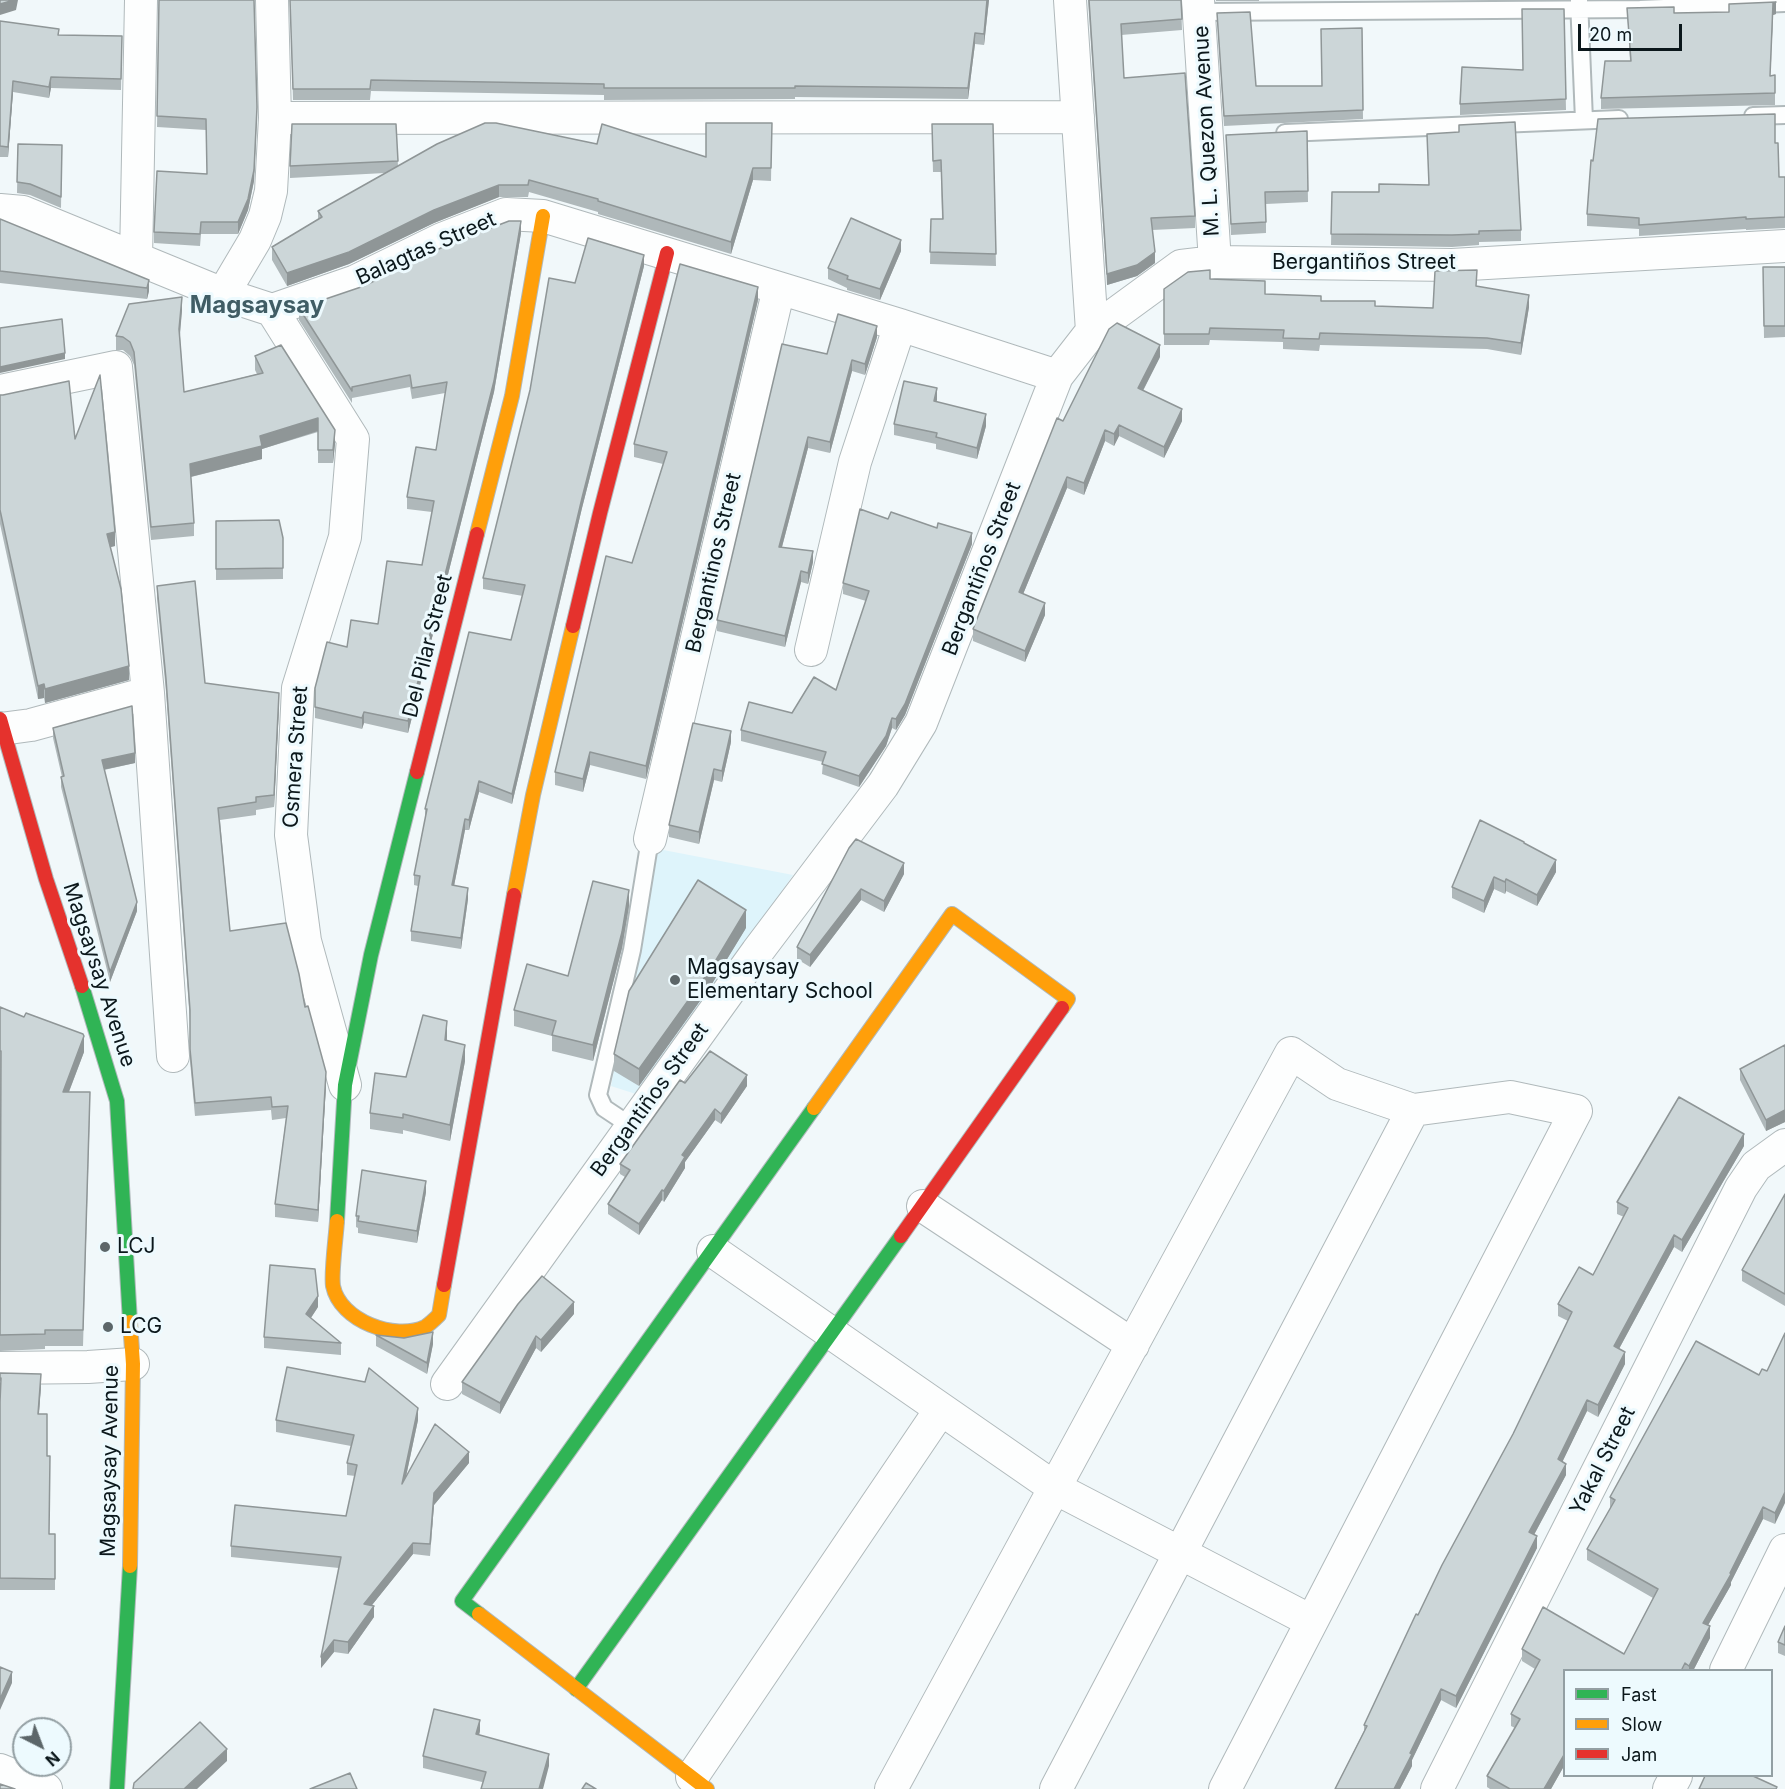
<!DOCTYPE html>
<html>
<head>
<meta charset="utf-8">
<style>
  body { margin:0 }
  #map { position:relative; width:1785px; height:1789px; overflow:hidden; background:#f1f8fa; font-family:Inter,sans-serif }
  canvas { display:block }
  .legend { position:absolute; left:1563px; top:1669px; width:210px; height:108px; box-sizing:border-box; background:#edfafe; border:2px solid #939fa3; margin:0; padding:8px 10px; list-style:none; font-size:18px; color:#0b171b }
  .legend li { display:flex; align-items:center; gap:12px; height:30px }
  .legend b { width:30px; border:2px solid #939fa3 }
  .north { position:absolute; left:12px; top:1717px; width:60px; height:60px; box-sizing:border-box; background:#edfafe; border:2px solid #939fa3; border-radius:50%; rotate:138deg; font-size:16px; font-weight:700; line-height:24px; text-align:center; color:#0b171b }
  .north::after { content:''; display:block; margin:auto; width:21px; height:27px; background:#5c6669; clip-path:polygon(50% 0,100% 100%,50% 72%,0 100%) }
  .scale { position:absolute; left:1578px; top:24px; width:104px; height:27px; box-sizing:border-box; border:3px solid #0b171b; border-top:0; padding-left:8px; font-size:18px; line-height:21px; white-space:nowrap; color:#0b171b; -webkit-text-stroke:4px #edfafe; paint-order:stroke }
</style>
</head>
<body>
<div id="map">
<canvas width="1785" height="1789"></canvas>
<ul class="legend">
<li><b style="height:8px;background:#30b455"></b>Fast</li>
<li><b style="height:8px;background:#ff9f0a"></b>Slow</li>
<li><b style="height:8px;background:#e5322d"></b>Jam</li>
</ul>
<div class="north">N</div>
<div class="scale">20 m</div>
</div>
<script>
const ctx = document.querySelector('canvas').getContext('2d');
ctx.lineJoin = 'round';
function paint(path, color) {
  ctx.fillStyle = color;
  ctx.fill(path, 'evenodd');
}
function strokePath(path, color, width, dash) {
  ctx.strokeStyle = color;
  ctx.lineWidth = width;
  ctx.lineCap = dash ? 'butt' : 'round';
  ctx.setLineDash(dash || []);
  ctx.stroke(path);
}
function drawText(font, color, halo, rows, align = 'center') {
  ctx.font = font + ' Inter,sans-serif';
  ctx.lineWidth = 6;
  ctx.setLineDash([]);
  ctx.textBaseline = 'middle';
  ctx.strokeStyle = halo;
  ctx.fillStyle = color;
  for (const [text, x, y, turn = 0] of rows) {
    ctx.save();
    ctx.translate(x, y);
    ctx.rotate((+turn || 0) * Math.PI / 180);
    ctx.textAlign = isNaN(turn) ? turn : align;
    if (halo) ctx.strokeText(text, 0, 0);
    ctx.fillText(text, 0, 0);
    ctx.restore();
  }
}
paint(new Path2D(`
  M653,848L793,875L642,1096L611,1086Z`), '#def4fb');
const lane = new Path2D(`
  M1579,0L1584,120
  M1199,12L1640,9L1785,3
  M1753,116L1785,115
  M1285,133L1619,119
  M631,1126L604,1108L598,1095L632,950L650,839`);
const street = new Path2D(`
  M1070,0L1092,331
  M1198,0L1215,262
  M275,118L1078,117
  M0,210L23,212L223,294L272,310L356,281L442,239L506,214L543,216L900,325L1057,376
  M136,259L141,0
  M223,294L255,240L265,216L271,191L275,118L272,0
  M272,310L353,439L345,537L298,688L291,835L305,941L345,1085
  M0,391L116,367L148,693L173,1056
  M811,650L855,462L900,325
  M2,729L31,725L148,693
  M650,839L779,288
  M923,1206L1133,1345
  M713,1251L1055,1488L1311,1621
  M0,1368L88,1367L133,1364
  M447,1384L757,952L883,785L921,723L1057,376L1092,331L1181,266L1215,262L1452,265L1785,246
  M1726,1670L1785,1550
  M0,1770L46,1789
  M692,1777L941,1409
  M891,1789L1291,1053L1337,1084L1413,1110L1510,1097L1576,1111L1225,1789
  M1056,1789L1413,1110
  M1437,1789L1741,1188L1756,1166L1785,1145
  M1669,1789L1676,1776`);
const fast = new Path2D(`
  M82,986L117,1101L130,1322
  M337,1221L345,1085L371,955L417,772
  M479,1614L462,1601L814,1108
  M576,1689L901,1236
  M117,1789L130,1566`);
const slow = new Path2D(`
  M477,534L512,396L543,216
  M514,895L533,795L573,626
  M814,1108L952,914L1068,999L1062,1008
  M337,1221C336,1237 331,1273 333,1286C340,1321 395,1341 425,1327C430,1324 435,1319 439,1315L444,1285
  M130,1566L133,1364L130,1322
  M479,1614L707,1789`);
const jam = new Path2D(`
  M573,626L600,513L667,253
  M0,719L46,879L82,986
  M417,772L477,534
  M901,1236L1062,1008
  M444,1285L514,895`);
strokePath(lane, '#b0b9bb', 20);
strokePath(street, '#b0b9bb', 34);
strokePath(fast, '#b0b9bb', 16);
strokePath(slow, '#b0b9bb', 16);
strokePath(jam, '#b0b9bb', 16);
strokePath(lane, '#fdfefe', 16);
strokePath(street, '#fdfefe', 32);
strokePath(fast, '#30b455', 14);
strokePath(slow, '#ff9f0a', 14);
strokePath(jam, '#e5322d', 14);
paint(new Path2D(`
  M159,0L257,118L254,181L248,210L238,234H201L200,246L154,243V232L207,174L206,130L157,127Z
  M290,0H989L984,45L975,44L968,99L795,97V99L604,100V95L371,91L370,100H293Z
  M1088,0H1181L1182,30L1121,35L1124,78L1195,216V228L1152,230L1155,263L1137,276L1107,285Z
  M1216,0H1259V1H1216Z
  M1627,8L1674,13L1776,14L1773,15L1770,76L1775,75V105L1601,109V98L1630,61Z
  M1564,9L1566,110L1460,115V104L1522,70Z
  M1217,13L1256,86H1322L1362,28L1363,119L1224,126Z
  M0,21L59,35L122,36L121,90L51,88L49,98L13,92L8,157H0Z
  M772,123L771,181L753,180L731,254L598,214V212L529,192L528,197H499L434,223L349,264L287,286L272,260V247L318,219V211L385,173L290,178V166L396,124L398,167L597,144L706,157Z
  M993,124L996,266L930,264L931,219H942L941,172H933L932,135Z
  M1307,131L1308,202L1266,204V233L1231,235L1226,135Z
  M1775,143L1779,177H1785V228L1746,230V229L1639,236V229L1587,226V214Z
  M18,144L62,145L61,208L30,195L17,193Z
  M1332,192L1521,230V241L1479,242V245L1452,247L1331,245Z
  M0,219L149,280V291L147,299L0,283Z
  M521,233L494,392L408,733L364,723L362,729L315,718V707L347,647L378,624L422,565L432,512L407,509V497L436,450L445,393L412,399L410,387L352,398V403L299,320V308Z
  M901,251L880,300L847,290V288L828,279V268Z
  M644,266L582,508L512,804L479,792L469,830H465L454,886L468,899L461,949L411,941V931L418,886L414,885V875L425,820V809L511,640L523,596L483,589V578L575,283Z
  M1763,267H1785V337L1764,338Z
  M1210,279L1265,294L1321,301L1375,306L1433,308L1477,286L1529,307L1521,355L1487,349L1320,345L1319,351L1283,349V342L1210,340L1209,345H1164V289Z
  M758,300L646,779L590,765L583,792L555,785V772L632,563L663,464L634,457V444Z
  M182,310L180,336L184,392L257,374L255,370V356L335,444L333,463H318V432L262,449V459L191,477L194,523V536L151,540L134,365L130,356L123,350H116V336Z
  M877,337L865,375L852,371L830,453L808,448L782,547L813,562L808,584L801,582L785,647L717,631V620L827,354Z
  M1160,357L1143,391L1182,421L1164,458L1119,436L1114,446L1105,441L1084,495L1067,488L1023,594L1045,615L1025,662L973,641V629L1063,421Z
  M0,395L75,439L115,546L110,547L129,680L45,703L44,698L38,699L0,524Z
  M936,401L986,426L977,459L936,449V444L894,435V424Z
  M888,519L972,544L905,715L896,730L892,728L886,746L859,787L822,774L823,762L741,741V730L792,713L836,690L866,601L843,594V583Z
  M216,521L283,538V579L216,580Z
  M157,586L205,683L279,706L274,807L256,810V815L220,820L230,931L305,1007L326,1085L318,1222L275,1217V1204L286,1118L272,1120L271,1110L195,1116L190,1061V1022L166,692L157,598Z
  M53,728L135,763L104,770L137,911L110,982L61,787V777H62L53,738Z
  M731,742L722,782L714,780L699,844L669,837V825Z
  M1524,843L1556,872L1537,906L1506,891L1505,894L1494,889L1484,913L1452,898V887Z
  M849,848L904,874L884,912L861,900L810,967L797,959V947Z
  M629,906L622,948L593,1061L552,1051V1036L514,1026V1010L568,976Z
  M746,928L710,987L639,1086L614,1071V1054Z
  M0,1007L84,1052L69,1092L90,1108L83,1346H45V1349L0,1351Z
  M447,1037V1041L465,1061L450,1141L403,1130V1134L370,1129V1113L406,1077Z
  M1785,1045V1122L1766,1131L1740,1080V1069Z
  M685,1083L747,1086L721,1124L715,1120L685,1162V1168L664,1202L662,1200L639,1235L608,1214V1204L625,1177L620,1174V1164Z
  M1744,1146L1682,1252L1674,1247L1619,1349L1625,1364L1598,1417L1587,1411L1562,1462L1566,1475L1534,1535L1537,1548L1456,1708L1441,1700L1412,1760V1766L1400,1789H1335L1364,1731V1725L1418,1615L1513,1434L1568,1321L1558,1316V1304L1593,1275L1624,1217L1617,1214V1202Z
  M426,1192L417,1243L358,1233V1228L356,1227V1216Z
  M1785,1194V1306L1742,1281V1270Z
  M318,1307L311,1318L341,1343V1355L264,1348V1337Z
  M574,1314L541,1352L536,1348L500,1414L462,1394V1382Z
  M1785,1333L1775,1524L1763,1519L1731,1582V1585L1708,1625L1710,1638L1693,1671H1564V1766L1551,1789H1490L1487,1787V1776L1515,1728L1511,1726V1714L1535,1669L1522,1661V1649L1624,1654L1653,1598L1587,1560V1549L1610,1509V1497L1759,1375L1767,1371Z
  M376,1335L433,1344L427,1374L376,1346Z
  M41,1386L39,1414L47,1456L49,1534H55V1590H0V1402Z
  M276,1420H418L406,1477L469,1463L434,1505L430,1556L413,1554L372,1605L374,1617L348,1654L334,1652L321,1668L339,1568L231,1557V1546L346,1516L355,1476L347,1475V1463L351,1446L276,1432Z
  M1785,1626V1656L1778,1653V1642Z
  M480,1731L479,1735L549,1766L482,1782L423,1768V1756Z`), '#afb8ba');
paint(new Path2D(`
  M14,0H18L16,10L0,15V4Z
  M987,0H989L984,45V34Z
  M1776,2V14L1773,15L1770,87L1773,3Z
  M975,33V44L968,99V88Z
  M51,77V88L49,98V87Z
  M13,81V92L8,157V147Z
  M257,107L254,181L248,210L238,234V222Z
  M753,168V180L731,254V242Z
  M499,185V197L434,223L349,264L287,286V273L434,210Z
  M521,221V233L494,392L408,733V721Z
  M901,240V251L880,300V289Z
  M1155,252V263L1137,276L1107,285V274Z
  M644,255V266L582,508L512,804V794L582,498Z
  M149,280V291L147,299V288Z
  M758,287V300L646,779V766Z
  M1529,295V307L1521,355V343Z
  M182,297V310L179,342V329Z
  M877,326V337L865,375V364Z
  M1160,345V357L1138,400V388Z
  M65,353V359L0,373V367Z
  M852,360V371L830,453V442Z
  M937,388V400L934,412V401Z
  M1182,409V421L1164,458V447Z
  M986,414V426L977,459V448Z
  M318,418V431L262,449V459L190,477V464L260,436Z
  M1119,425V436L1114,446V434Z
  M335,430V444L333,463V450Z
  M1105,430V441L1084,495V483Z
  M808,437V448L779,558V547Z
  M1067,477V488L1019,604V592Z
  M115,532V546L107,548V534Z
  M972,533V544L905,715L896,730V719Z
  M813,551V562L808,584V573Z
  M801,571V582L785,647V636Z
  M1045,603V615L1025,662V651Z
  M129,666V680L45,703V689Z
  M44,684V698L38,699V686Z
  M279,693V706L274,807V795Z
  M364,712V723L362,729V718Z
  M892,718V728L886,746L859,787V776Z
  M731,731V742L722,782V771Z
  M590,752V765L583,792V779Z
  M135,753V763L102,770V760Z
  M714,769V780L699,844V832Z
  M479,781V792L469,830V820Z
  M465,819V830L452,896V885Z
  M1556,860V872L1537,906V895Z
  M904,863V874L884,912V901Z
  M1494,877V889L1484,913V901Z
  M1506,879V891L1505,894V882Z
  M468,888V899L461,949V938Z
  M861,889V900L810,967V955Z
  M629,890V906L622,948L593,1061V1045Z
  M137,902V911L110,982V972Z
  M746,910V928L710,987L639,1086V1069Z
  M447,1021V1037L445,1056V1040Z
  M84,1036V1052L63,1107V1092Z
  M465,1045V1061L450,1141V1125Z
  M326,1072V1085L318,1222V1210Z
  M747,1075V1086L721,1124V1114Z
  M715,1109V1120L685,1162V1168L664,1202V1191L682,1155Z
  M1785,1110V1122L1766,1131V1120Z
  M1744,1134V1146L1682,1252V1240Z
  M426,1181V1192L417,1243V1231Z
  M662,1190V1200L639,1235V1224Z
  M1674,1235V1247L1614,1358V1346Z
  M318,1296V1307L306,1325V1314Z
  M574,1302V1314L541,1352V1340Z
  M433,1332V1344L427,1374V1363Z
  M536,1336V1348L500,1414V1403Z
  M1625,1352V1364L1598,1417V1405Z
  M41,1374V1386L38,1425V1414Z
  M1587,1400V1411L1558,1471V1459Z
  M418,1408V1420L402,1495V1484Z
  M469,1452V1463L434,1505L430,1556L434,1493Z
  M1566,1464V1475L1529,1544V1532Z
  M1785,1492V1503L1775,1524V1513Z
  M1763,1507V1519L1731,1582V1585L1703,1634V1623L1730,1573Z
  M1537,1536V1548L1456,1708V1696Z
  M413,1543V1554L364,1615V1604Z
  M374,1606V1617L348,1654V1642Z
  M1710,1626V1638L1693,1671H1689V1666Z
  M334,1640V1652L321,1668V1657Z
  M12,1672V1683L0,1710V1699Z
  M1441,1689V1700L1412,1760V1766L1400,1789H1394L1410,1753Z
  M480,1720V1731L476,1745V1734Z
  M227,1749V1761L197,1789H184Z
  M549,1754V1766L543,1789H539Z
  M1564,1755V1766L1551,1789H1544Z`), '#8f9697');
const building = new Path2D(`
  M0,0H14L0,4Z
  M159,0H254L257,107L254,170L248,199L238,222H201L200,234L154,232L157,171L207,174L206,119L157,116Z
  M290,0H987L984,34L975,33L968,88L795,86V88H604V84L371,80L370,89H293Z
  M1089,0H1181L1182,19L1121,24L1124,78L1185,73L1195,216L1151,218L1155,252L1137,265L1107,274Z
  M1776,2L1773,3L1770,76L1775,75V93L1601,98L1605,61H1631L1627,8L1674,7V13L1729,12V4Z
  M1522,9H1564L1566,99L1460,104L1462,67L1523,70Z
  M1250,12L1256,86H1322L1321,29L1362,28L1363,110L1224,116L1217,13Z
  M0,21L59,29L58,35L122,36L121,79L51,77L49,87L13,81L8,147L0,146Z
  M1775,114V143H1778L1779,177H1785V217L1746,219V217L1639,225V218L1587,214L1591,160L1593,161L1598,119Z
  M1515,122L1521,230L1479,231V234L1452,235L1331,234L1332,192H1379V184L1429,185L1427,134L1459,132V125Z
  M485,123H496L597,144L602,124L706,157V123H772L771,168H753L731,242L598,201V199L529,180L528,185H499L434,210L349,252L287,273L272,247L322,217L318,211L437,144Z
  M292,124H396L398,161L290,166Z
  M932,124H993L996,254L930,252L931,219H943L941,160L933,161Z
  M1307,131L1308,191L1265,192L1266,222L1231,224L1226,135Z
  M18,144L62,145L61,197L30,184L17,182Z
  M851,218L901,240L880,289L847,279L848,276L828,268Z
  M0,219L149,280L147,288L0,271Z
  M509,221H521L494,381L408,721L364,712L362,718L315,707V688L327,642L347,647L351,620L378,624L387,561L422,565L434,501L407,497L416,447L436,450L447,382L412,388L410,375L352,387V391L299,308L364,286L449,244Z
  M588,238L644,255L582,498L512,794L479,781L469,820L465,819L452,885L468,888L461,938L411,931L420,876L414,875L427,809H425L469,632L511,640L525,585L483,578L530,390L549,278L575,283Z
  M680,264L758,287L646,766L590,752L583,779L555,772L606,556L632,563L667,452L634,444Z
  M1763,267H1785V326H1764Z
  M1210,270V279L1265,281V294L1321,296V301H1375V306L1433,308L1435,271L1477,270L1476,286L1529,295L1521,343L1487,338L1320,333L1319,339L1283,338L1284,330L1210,328L1209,334H1164V289L1188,272Z
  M182,297L179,329L184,392L263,373L255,356L281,345L335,430L333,450H318V418L260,436L262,446L190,464L194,523L151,527L134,352L130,342L123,337L116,336L129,304Z
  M838,314L877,326L865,364L852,360L830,442L808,437L779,547L813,551L808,573L801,571L785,636L717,620L782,344L827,354Z
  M62,319L65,353L0,367V328Z
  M1117,323L1160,345L1138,388L1182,409L1164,447L1119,425L1114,434L1105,430L1084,483L1067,477L1019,592L1045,603L1025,651L973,629L1057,418L1063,421L1109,329Z
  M100,375L115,532L107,534L121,589L129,666L45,689L44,684L38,686L0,510V395H3L69,381L75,439Z
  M904,381L937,388L934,401L986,414L977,448L936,437L937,433L894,424Z
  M860,509L888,519L891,512L937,528L938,523L972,533L905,704L896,719L892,718L886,736L859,776L822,764L826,752L741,730L749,702L792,713L814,677L836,690L869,591L843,583Z
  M279,520L283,538V568L216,569V521Z
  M195,581L205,683L279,693L274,795L256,797V802L218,808L230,931L286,923L299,974L305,1007L308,1006L326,1072L318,1210L275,1204L288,1106L272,1107L271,1097L195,1103L190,1049V1010L166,679L157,586Z
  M132,706L135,753L102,760L137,902L110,972L61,777L64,776L53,728Z
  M693,723L731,731L722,771L714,769L699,832L669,825Z
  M1480,820L1524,842V843L1556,860L1537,895L1506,879L1505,882L1494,877L1484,901L1452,887Z
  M856,839L904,863L884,901L861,889L810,955L797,947L849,848Z
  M698,880L746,910L710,970L639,1069L614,1054L629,991Z
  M593,881L629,890L622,932L593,1045L552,1035L556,1021L514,1010L527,964L568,976Z
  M0,1007L24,1017L26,1013L83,1034L84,1036L63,1092H90L83,1330H45V1334L0,1335L1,1051H0Z
  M423,1015L447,1021L445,1040L465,1045L450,1125L403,1114V1118L370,1113L375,1073L406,1077Z
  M1785,1045V1110L1766,1120L1740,1069Z
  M710,1051L747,1075L721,1114L715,1109L682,1155L685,1157L664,1191L662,1190L639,1224L608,1204L630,1170L620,1164L680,1080L685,1083Z
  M1679,1097L1744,1134L1682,1240L1674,1235L1614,1346L1625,1352L1598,1405L1587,1400L1558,1459L1566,1464L1529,1532L1537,1536L1456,1696L1441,1689L1410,1753L1412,1754L1394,1789H1335L1367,1726L1364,1725L1416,1614L1418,1615L1442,1565L1513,1434L1572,1312L1558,1304L1579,1267L1593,1275L1628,1208L1617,1202Z
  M362,1170L426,1181L417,1231L358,1221L359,1216H356Z
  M1785,1194V1294L1742,1270Z
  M270,1265L315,1269L318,1296L306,1314L341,1343L264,1337Z
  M542,1276L574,1302L541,1340L536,1336L500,1403L462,1382L518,1304Z
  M433,1332L427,1363L376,1335L404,1338Z
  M1785,1333V1492L1775,1513L1763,1507L1730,1573L1731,1574L1703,1623L1710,1626L1689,1666L1685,1663L1681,1671H1564V1755L1544,1789H1510L1487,1776L1520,1719L1511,1714L1540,1660L1522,1649L1543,1607L1624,1654L1658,1589L1587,1549L1615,1500L1610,1497L1696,1341L1759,1375L1762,1369L1767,1371Z
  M287,1367L365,1382L369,1368L418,1408L402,1484L435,1424L469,1452L434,1493L430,1544L413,1543L364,1604L374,1606L348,1642L334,1640L321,1657L341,1557L231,1546L235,1505L346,1516L357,1465L347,1463L354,1435L276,1420Z
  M0,1373L41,1374L38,1414H47V1456H50L49,1534H55V1579L0,1578V1402L1,1378L0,1380Z
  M1785,1626V1645L1778,1642Z
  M0,1667L12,1672L0,1699Z
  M434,1709L480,1720L476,1734L549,1754L539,1789H481L486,1772L423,1756Z
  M200,1722L227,1749L184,1789H133L134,1783Z
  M350,1773L357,1789H310Z
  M1705,1776H1753L1777,1787L1776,1789H1699Z
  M586,1783L596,1789H582Z
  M0,1784L15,1789H0Z`);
paint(building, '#ccd6d8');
strokePath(building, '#8f9697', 1.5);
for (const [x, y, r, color] of [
  [675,980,6,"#5c6669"],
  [105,1247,6,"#5c6669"],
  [108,1327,6,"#5c6669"]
]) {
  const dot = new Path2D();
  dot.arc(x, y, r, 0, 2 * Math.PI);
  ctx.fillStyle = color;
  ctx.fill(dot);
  strokePath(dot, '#edfafe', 2);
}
drawText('21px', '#0b171b', '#edfafe', [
  ["M. L. Quezon Avenue",1207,131,-93],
  ["Balagtas Street",426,249,-24],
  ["Bergantiños Street",1364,263],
  ["Bergantinos Street",714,563,-77],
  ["Bergantiños Street",982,569,-69],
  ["Del Pilar Street",428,646,-76],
  ["Osmera Street",296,757,-86],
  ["Magsaysay Avenue",99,975,72],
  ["Bergantiños Street",650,1100,-54],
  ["Magsaysay Avenue",110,1461,-89],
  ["Yakal Street",1603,1461,-63]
]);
drawText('21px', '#0b171b', '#edfafe', [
  ["Magsaysay",687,968],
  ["Elementary School",687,992],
  ["LCJ",117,1247],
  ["LCG",120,1327]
], 'left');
drawText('bold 24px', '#405d65', '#edfafe', [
  ["Magsaysay",257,306]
]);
</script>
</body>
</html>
